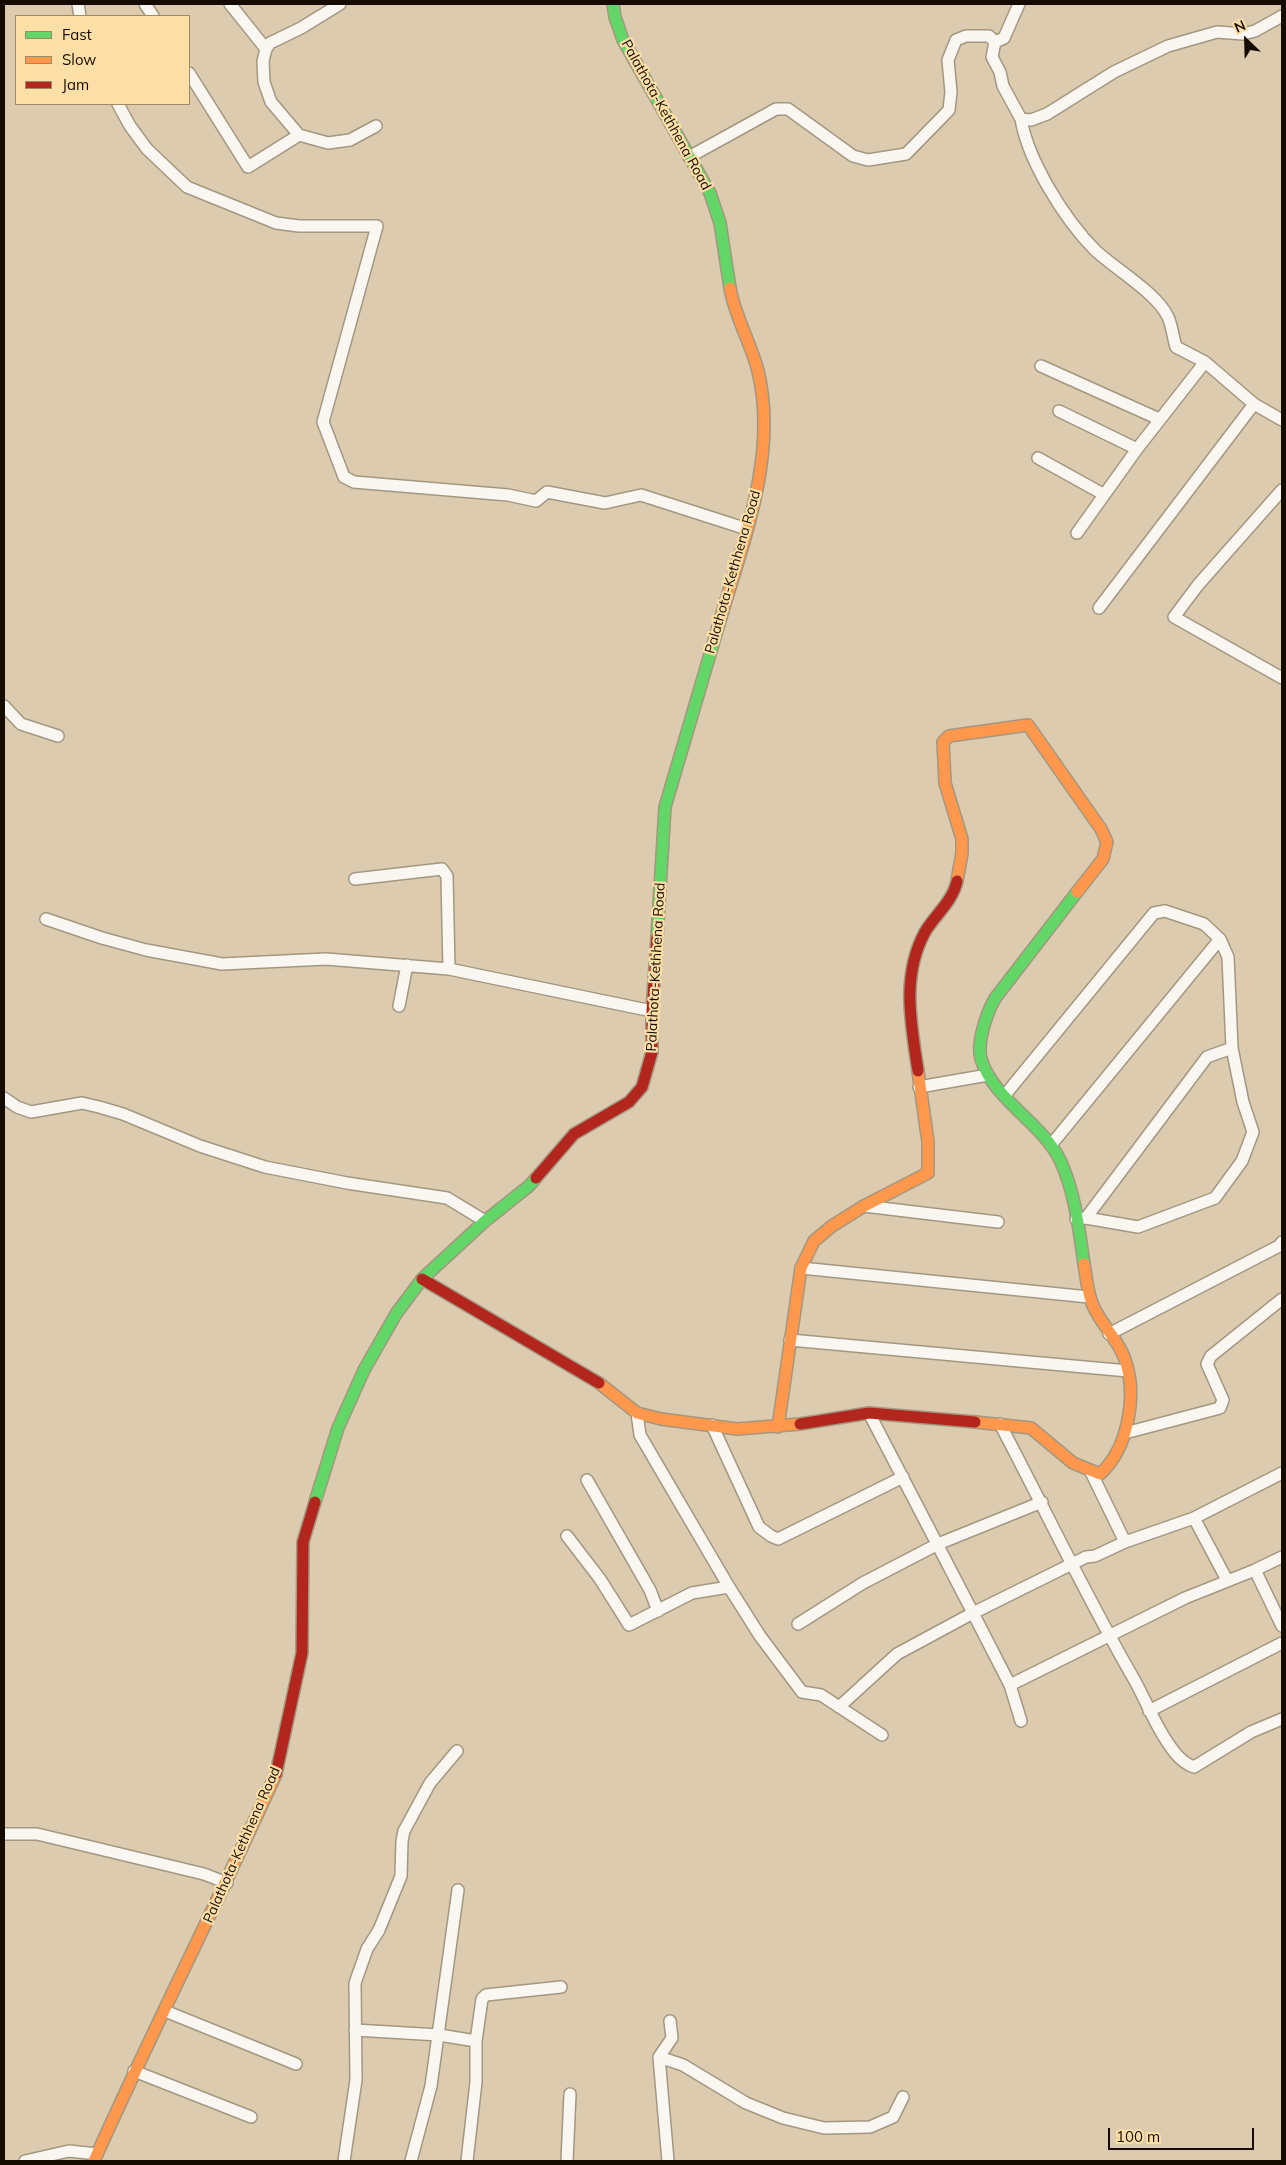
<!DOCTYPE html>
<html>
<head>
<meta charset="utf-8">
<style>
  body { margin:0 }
  #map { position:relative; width:1286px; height:2165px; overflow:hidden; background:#dccbae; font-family:Mulish,sans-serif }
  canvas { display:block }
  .frame { position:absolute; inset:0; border:5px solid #150b00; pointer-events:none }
  .legend { position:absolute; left:15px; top:15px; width:175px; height:90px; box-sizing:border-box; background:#fcdea7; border:1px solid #a08a64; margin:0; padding:6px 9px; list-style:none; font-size:15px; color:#150b00 }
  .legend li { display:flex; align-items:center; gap:10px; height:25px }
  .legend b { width:25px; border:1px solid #a08a64 }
  .north { position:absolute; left:1221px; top:15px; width:50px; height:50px; -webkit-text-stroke:4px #fcdea7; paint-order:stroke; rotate:336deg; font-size:14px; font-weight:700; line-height:20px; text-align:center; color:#150b00 }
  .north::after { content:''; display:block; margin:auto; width:18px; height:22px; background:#150b00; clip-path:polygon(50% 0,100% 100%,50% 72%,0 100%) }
  .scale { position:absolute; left:1108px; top:2128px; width:146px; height:22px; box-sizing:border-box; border:2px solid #150b00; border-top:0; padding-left:6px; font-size:15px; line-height:18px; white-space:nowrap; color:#150b00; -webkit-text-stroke:4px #fcdea7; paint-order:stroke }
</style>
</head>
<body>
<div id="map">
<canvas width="1286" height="2165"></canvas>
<div class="frame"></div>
<ul class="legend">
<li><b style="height:6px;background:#63d668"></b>Fast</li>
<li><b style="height:6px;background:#ff974d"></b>Slow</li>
<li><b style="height:6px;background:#b3261e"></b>Jam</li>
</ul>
<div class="north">N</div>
<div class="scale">100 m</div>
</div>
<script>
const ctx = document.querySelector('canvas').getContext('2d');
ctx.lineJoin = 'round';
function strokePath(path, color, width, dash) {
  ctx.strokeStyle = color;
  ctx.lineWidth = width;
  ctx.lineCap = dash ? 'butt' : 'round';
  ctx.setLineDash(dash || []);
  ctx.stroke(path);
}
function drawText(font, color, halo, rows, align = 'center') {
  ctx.font = font + ' Mulish,sans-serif';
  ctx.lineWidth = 4.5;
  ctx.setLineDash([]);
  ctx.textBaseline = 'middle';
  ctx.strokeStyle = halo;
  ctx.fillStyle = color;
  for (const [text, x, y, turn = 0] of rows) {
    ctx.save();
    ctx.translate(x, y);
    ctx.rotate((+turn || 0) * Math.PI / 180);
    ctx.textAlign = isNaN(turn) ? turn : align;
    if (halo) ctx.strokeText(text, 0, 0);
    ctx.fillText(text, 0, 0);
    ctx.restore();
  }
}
const street = new Path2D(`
  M78,4L80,16
  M145,4L153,16
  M230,4L266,49
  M340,4L301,28L270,43L266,49L263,61L264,82L271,102L299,135L328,143L350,140L376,126
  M995,42L1004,38L1019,4
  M189,73L248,167L299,135
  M118,104L130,126L147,149L187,187L276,223L299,226H377L323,422L344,477L354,482L508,495L536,501L547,492L605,503L641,495L747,529
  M1021,119C1028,161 1065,220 1095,250C1115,269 1157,293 1168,317C1172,326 1173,337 1176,347L1205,362L1254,404L1282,420
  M689,157L776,109H788L853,156L868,160L906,154L949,110L951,92L948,60L956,40L966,36H989L995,42L992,57L1000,72L1003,86L1021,119L1031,120L1047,114L1114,72L1168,46L1217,32L1243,34L1255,31L1282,16
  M1041,366L1159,419
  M1059,411L1137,449
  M1038,458L1103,494
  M1282,490L1198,585L1174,617L1282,678
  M1077,533L1137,449L1205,362
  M1099,608L1254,404
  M4,706L21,724L58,736
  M355,879L442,869L447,876L449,969
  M46,919L102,938L146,950L222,964L326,959L449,969L652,1011
  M399,1006L407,965
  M919,1087L988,1075
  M1005,1095L1154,913L1165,911L1204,924L1220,939L1228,957L1232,1048L1243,1102L1253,1132L1242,1161L1215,1198L1138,1227L1086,1218L1076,1219
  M4,1098L17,1107L31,1112L82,1103L99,1107L123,1114L200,1146L265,1167L347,1183L447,1198L485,1221
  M1051,1145L1220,939
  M864,1206L998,1222
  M1086,1218L1207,1057L1232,1048
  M801,1268L1089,1297
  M1109,1334L1279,1246L1282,1242
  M790,1340L1128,1371
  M637,1413L640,1435L729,1587L760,1636L802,1692L821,1695L882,1735
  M869,1413L973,1613L1086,1557L1095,1556L1125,1542L1194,1518L1282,1473
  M1000,1424C1045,1509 1086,1597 1135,1681C1148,1705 1158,1732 1176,1754C1181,1760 1186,1764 1194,1767L1251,1732L1282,1719
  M712,1425L759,1527L771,1536L778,1539L903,1477
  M1125,1433L1220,1408L1223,1400L1207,1364L1211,1356L1282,1299
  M1091,1472L1125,1542
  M587,1480L650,1590L658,1611
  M1194,1518L1227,1580
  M567,1536L600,1579L629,1625L692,1593L729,1587
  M1255,1570L1282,1626
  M798,1624L863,1583L938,1544L1042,1502
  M1010,1685L1185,1598L1255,1570L1282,1557
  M839,1707L897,1654L973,1613L1010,1685L1021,1721
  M1149,1711L1282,1643
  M4,1834H37L204,1874L227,1883
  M165,2011L296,2064
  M355,2030L439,2035L476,2041
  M659,2057L683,2065L746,2103L783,2118L824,2128L870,2127L893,2117L903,2097
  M134,2071L251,2117
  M25,2161L69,2151L97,2154
  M344,2161L356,2080L355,1983L367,1949L379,1930L401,1876L402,1841L404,1831L430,1783L457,1751
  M411,2161L431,2086L458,1890
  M467,2161L476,2082V2041L482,1999L486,1995L561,1987
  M567,2161L570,2094
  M668,2161L659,2057L672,2038L670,2021`);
const fast = new Path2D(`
  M613,4L615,17L623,40L710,193L720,223L730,288
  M1077,892L996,997C990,1006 987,1015 984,1025C981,1036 978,1048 981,1059C993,1099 1042,1123 1060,1160C1075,1192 1079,1229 1084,1264
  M657,937L665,807L721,617
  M315,1502L338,1428L364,1370L396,1314L422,1279L485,1221L529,1186L536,1178`);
const slow = new Path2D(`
  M721,617C744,539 778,454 758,371C751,343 735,317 730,288
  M957,881L962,853V839L945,783L943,742L949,736L1028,725L1101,829L1107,842L1103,859L1077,892
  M599,1383L637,1413L661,1419L737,1429L800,1424
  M975,1422L1031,1428L1073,1463L1100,1474C1129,1448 1138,1393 1124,1357C1118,1341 1106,1329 1098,1315C1088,1300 1087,1281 1084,1264
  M778,1427L801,1268L814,1241L832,1226L864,1206L928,1173V1142L918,1071
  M94,2161C152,2031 217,1904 276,1774`);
const jam = new Path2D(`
  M918,1071C911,1024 901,976 925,932C935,915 953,901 957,881
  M536,1178L574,1134L629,1102L642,1087L652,1052V1011L657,937
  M422,1279L599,1383
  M800,1424L869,1413L975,1422
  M276,1774L302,1653L303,1542L315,1502`);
strokePath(street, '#a39780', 14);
strokePath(fast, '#a39780', 14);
strokePath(slow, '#a39780', 14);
strokePath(jam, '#a39780', 14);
strokePath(street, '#faf7f3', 11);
strokePath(fast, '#63d668', 11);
strokePath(slow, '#ff974d', 11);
strokePath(jam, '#b3261e', 11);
drawText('14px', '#150b00', '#fcdea7', [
  ["Palathota-Kethhena Road",666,115,61],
  ["Palathota-Kethhena Road",733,572,-74],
  ["Palathota-Kethhena Road",656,967,-87],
  ["Palathota-Kethhena Road",242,1845,-66]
]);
</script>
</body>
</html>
